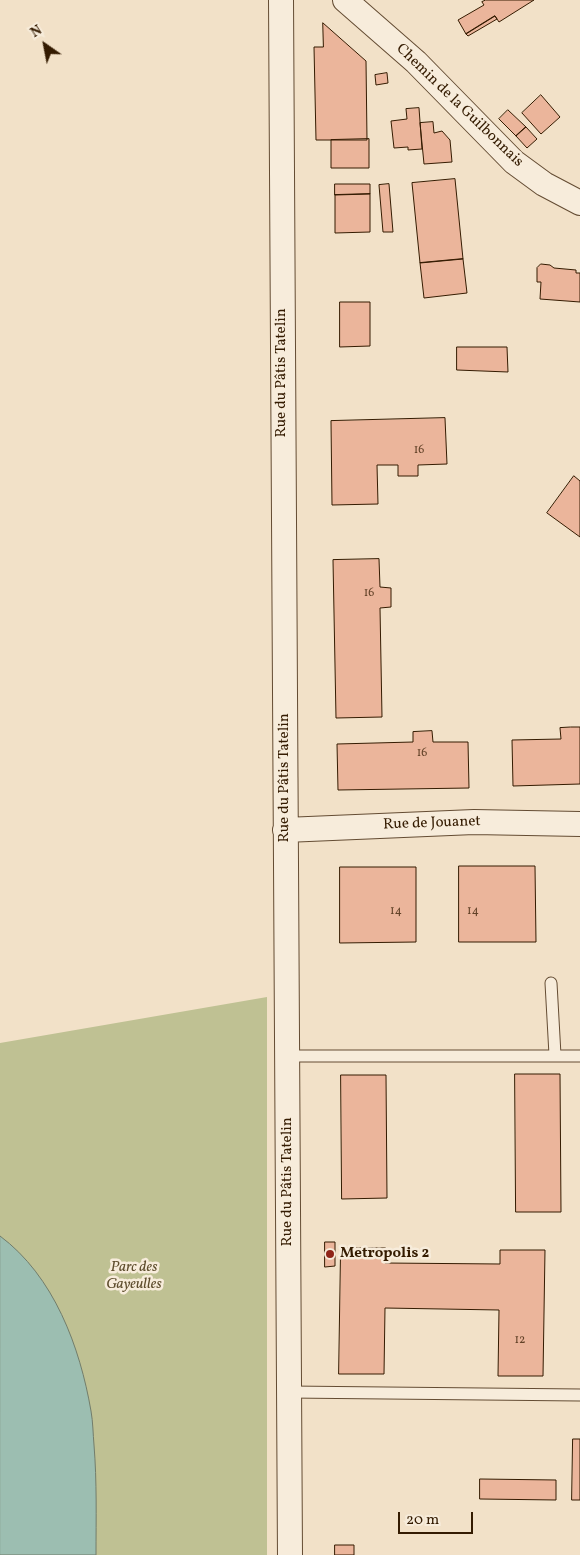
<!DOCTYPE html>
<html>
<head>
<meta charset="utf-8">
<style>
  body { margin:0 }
  #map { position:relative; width:580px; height:1555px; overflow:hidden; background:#f2e1c8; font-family:Vollkorn,serif }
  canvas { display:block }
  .north { position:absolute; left:20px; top:20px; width:50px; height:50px; -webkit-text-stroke:4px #f7ecdb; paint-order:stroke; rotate:327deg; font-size:14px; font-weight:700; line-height:20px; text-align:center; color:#341b01 }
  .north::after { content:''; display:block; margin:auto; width:18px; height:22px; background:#341b01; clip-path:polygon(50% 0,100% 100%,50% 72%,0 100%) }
  .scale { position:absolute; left:398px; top:1512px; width:75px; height:22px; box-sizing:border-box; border:2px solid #341b01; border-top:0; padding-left:6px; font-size:15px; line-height:18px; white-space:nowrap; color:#341b01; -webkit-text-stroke:4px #f7ecdb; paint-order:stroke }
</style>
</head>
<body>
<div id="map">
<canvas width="580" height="1555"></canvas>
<div class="north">N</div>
<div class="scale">20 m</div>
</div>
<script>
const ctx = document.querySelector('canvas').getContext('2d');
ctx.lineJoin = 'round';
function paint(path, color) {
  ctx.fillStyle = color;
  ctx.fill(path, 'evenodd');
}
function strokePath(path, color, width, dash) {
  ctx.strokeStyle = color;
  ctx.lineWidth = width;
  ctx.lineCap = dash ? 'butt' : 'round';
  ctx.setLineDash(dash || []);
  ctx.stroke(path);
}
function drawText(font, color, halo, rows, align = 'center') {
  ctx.font = font + ' Vollkorn,serif';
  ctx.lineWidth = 5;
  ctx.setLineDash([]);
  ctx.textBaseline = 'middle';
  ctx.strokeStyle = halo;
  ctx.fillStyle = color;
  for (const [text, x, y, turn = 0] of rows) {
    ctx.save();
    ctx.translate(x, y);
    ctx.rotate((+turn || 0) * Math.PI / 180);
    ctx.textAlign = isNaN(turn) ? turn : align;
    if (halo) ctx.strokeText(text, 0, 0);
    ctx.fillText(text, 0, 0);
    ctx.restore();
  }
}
paint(new Path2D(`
  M267,997V1555H0V1043Z`), '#bfc193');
const water = new Path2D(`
  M0,1236C54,1276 80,1347 91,1411C93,1422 93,1434 94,1445C97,1482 96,1518 96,1555H0Z`);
paint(water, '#9cbeb1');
strokePath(water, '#727d6b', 1);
const building = new Path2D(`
  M486,0H534L499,22L495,16L466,34L458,20L484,5L482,2Z
  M495,16L497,19L468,36L466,34Z
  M323,23L366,61L367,140H316L314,47H323Z
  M387,73L388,83L376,85L375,75Z
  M541,95L560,117L541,134L522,113Z
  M419,108L422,149L408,150V147L394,148L391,121L407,119L406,109Z
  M508,110L526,127L516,136L499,119Z
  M433,122L434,133L442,131L450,140L452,162L424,164L420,123Z
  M526,127L537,139L527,148L516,136Z
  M369,139V168H331V140Z
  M455,179L463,259L420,263L412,183Z
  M335,184H370V194L335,195Z
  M389,184L393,232H383L379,185Z
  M370,194V232L335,233V195Z
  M463,259L467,293L424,298L420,263Z
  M541,264L550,265L554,268L576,270V273H580V302L540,299L541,282H537V268Z
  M340,302H370V346L340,347Z
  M457,347H507L508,372L457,370Z
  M445,418L447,464L418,465V476H398V465H377L378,504L332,505L331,421Z
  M574,476L580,481V537L547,513Z
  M379,559L380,587L391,588V607L380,608L382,717L336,718L333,560Z
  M571,727H580V784L513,786L512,740L561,739L560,728Z
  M432,731L433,742H468L469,788L338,790L337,744L413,742V732Z
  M459,866H535L536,942H459Z
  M340,867H416V942L340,943Z
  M515,1074H560L561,1212H516Z
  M341,1075H386L387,1198L342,1199Z
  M325,1242H335V1266L325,1267Z
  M341,1248H386L385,1263L500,1264V1250H545L543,1376H498L499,1310L385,1308L384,1374H339Z
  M573,1439H580V1500H572Z
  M480,1479L556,1480V1500L480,1499Z
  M335,1545H354V1555H335Z`);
paint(building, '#ebb59b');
strokePath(building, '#341b01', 1);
const lane = new Path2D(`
  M551,983L555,1055
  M288,1056H580
  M289,1392L580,1395`);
const street = new Path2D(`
  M281,0C283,518 288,1037 290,1555
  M345,0L416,62L514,162L544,184L580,203
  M285,830L474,822L580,824`);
strokePath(lane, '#644c33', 13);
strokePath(street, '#644c33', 26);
strokePath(lane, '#f7ecdb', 11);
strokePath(street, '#f7ecdb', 24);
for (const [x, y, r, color] of [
  [330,1254,5,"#8f2418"]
]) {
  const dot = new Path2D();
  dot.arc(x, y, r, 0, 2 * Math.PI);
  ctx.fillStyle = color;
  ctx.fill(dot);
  strokePath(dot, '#f7ecdb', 2);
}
drawText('12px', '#624228', null, [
  ["16",419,451],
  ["16",369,594],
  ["16",422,754],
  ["14",396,912],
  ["14",473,912],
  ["12",520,1341]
]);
drawText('15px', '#341b01', '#f7ecdb', [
  ["Chemin de la Guilbonnais",459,106,44],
  ["Rue du Pâtis Tatelin",282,373,-90],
  ["Rue du Pâtis Tatelin",285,778,-90],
  ["Rue de Jouanet",432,824,-2],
  ["Rue du Pâtis Tatelin",288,1182,-90]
]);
drawText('bold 15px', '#341b01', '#f7ecdb', [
  ["Metropolis 2",340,1254]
], 'left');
drawText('italic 15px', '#5e4d2d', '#f7ecdb', [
  ["Parc des",134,1268],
  ["Gayeulles",134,1285]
]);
</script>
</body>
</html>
